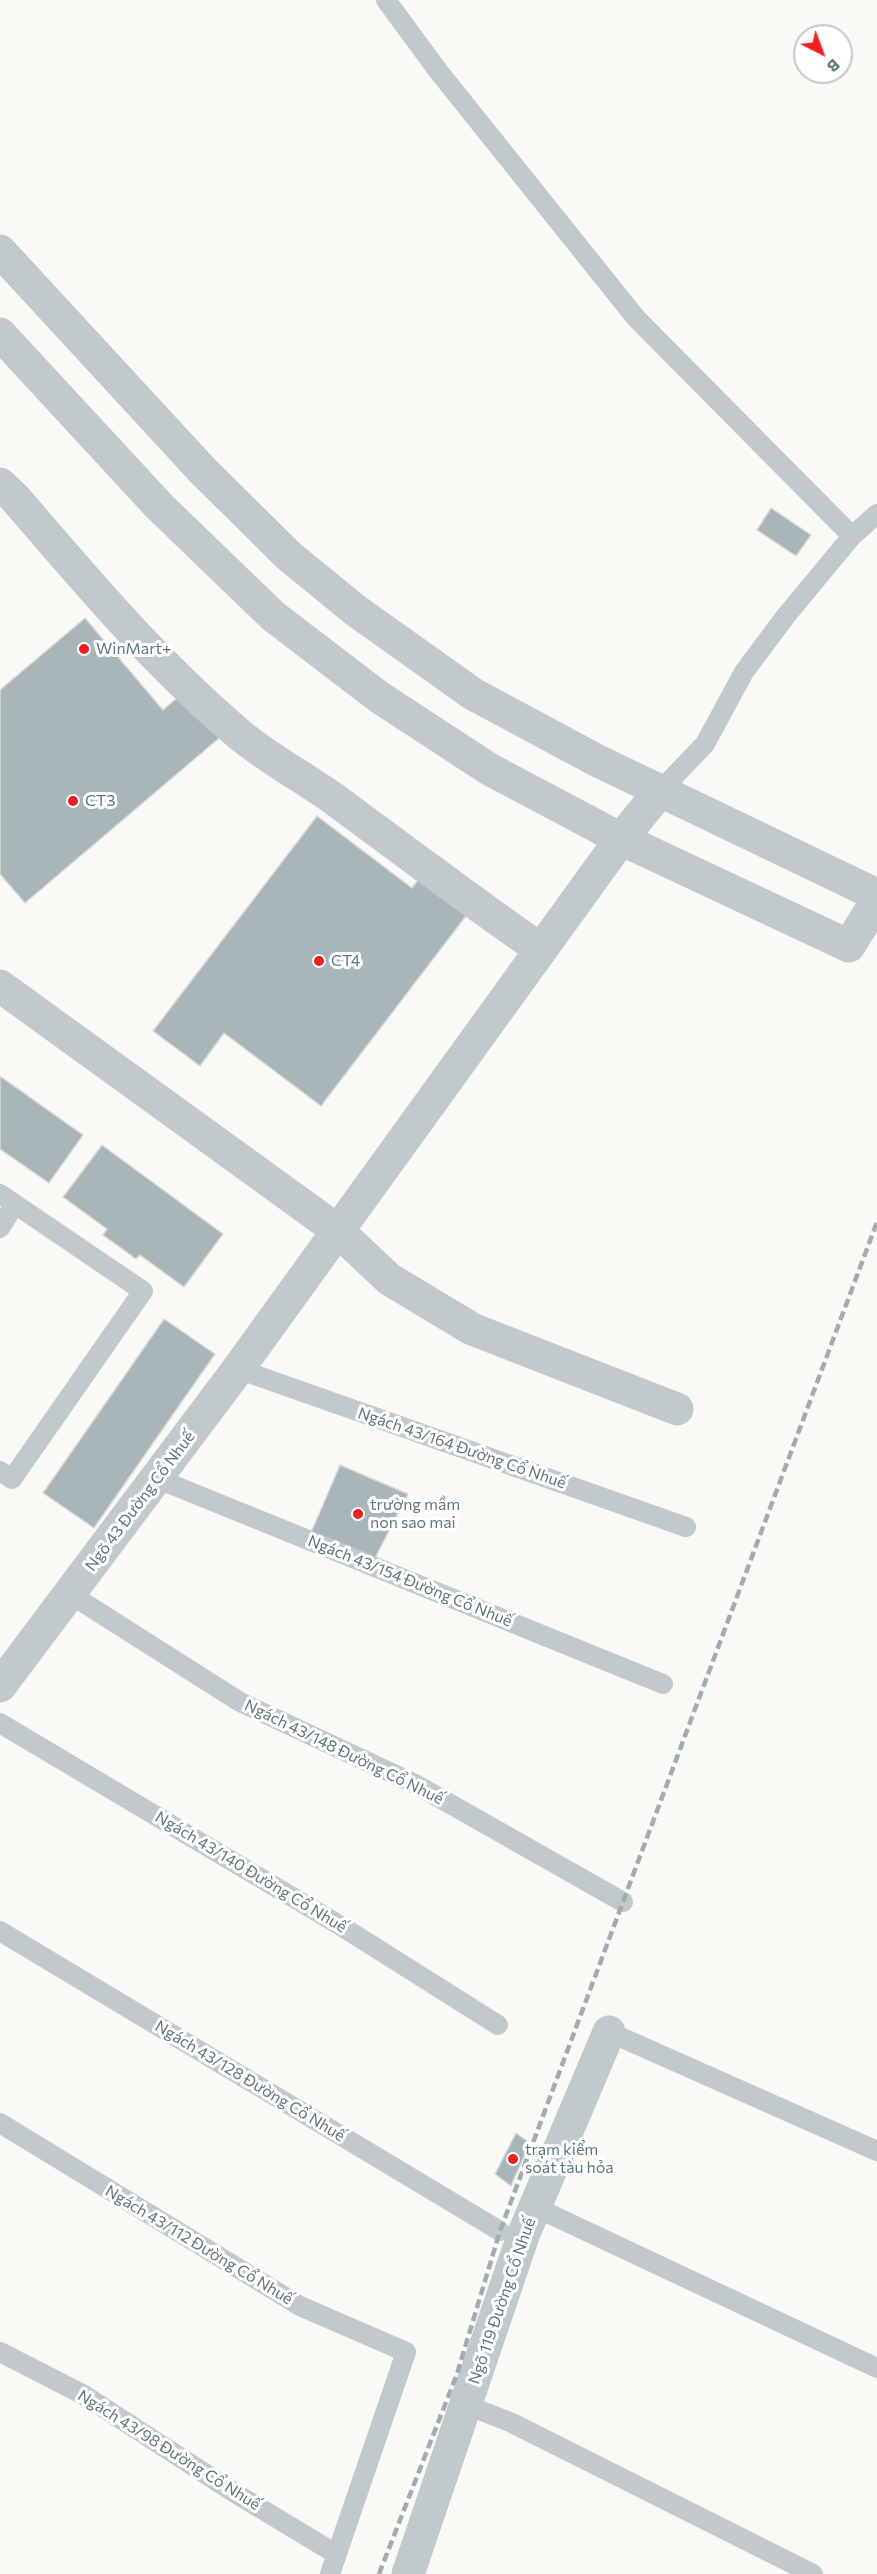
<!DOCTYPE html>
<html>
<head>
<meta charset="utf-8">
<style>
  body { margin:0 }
  #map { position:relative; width:877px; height:2574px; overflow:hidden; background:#f9f9f6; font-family:Commissioner,sans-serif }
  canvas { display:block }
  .north { position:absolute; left:793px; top:24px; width:60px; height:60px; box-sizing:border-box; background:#fff; border:2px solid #bfc9cb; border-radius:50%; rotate:138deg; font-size:16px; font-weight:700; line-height:24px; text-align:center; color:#5e777e }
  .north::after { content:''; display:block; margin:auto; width:21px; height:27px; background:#f11f1f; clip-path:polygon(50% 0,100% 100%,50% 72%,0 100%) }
</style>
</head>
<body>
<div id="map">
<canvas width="877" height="2574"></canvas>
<div class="north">B</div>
</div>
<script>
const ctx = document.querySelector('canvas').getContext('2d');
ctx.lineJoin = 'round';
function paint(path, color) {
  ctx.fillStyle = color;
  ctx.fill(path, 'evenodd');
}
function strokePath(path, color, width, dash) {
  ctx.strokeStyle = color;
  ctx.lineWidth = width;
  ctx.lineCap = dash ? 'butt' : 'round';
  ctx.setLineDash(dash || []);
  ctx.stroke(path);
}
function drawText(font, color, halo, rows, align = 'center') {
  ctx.font = font + ' Commissioner,sans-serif';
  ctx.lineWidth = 6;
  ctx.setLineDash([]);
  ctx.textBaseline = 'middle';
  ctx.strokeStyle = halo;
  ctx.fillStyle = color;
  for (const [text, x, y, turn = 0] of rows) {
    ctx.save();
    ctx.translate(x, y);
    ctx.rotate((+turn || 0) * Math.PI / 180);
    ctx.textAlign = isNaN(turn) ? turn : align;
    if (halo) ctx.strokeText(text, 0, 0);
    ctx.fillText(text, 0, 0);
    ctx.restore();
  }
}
const building = new Path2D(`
  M771,508L811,535L796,556L757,530Z
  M85,618L163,710L194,683L231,728L25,903L0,874V690Z
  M317,816L412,888L437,855L485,891L321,1106L224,1033L200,1066L153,1031Z
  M0,1076L83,1135L49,1183L0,1149Z
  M102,1145L223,1234L184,1287L140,1255L136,1259L103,1235L107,1229L63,1197Z
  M164,1319L215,1354L94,1528L43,1493Z
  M340,1465L408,1494L373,1562L310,1535Z
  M516,2133L530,2143L511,2186L495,2174Z`);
paint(building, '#a8b6b9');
strokePath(building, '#dbdad9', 1.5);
strokePath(new Path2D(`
  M386,0L439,72L636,318L852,536
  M661,790L705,744L744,672L785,617L852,536L877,514
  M0,1194L143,1291L12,1479L0,1471
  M0,1228L15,1204
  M238,1369L686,1527
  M158,1479L663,1684
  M70,1594L240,1702L415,1784L623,1902
  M0,1723L341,1926L498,2025
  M0,1931L500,2231
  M609,2032L877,2151
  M0,2123L300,2306L406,2352L330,2574
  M535,2207L877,2368
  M0,2352L84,2395L235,2493L336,2554
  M466,2405L510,2422L813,2574`), '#c2c9cb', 20);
strokePath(new Path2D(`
  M0,251L203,471L289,556L355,610L473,694L596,760L877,895
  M0,334L159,506L273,616L379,697L489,769L621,839L849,946L877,900
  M0,484L14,497C86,581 156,664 240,735C269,759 303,777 334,799C403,850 470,901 540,949
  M0,986L337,1230L389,1279L472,1329L677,1409
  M0,1686L238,1369L621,839L661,790
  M408,2574L524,2233L609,2032`), '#c2c9cb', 33);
strokePath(new Path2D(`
  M379,2574L457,2374L500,2231L877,1222`), '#a1acb0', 4.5, [9, 4.5]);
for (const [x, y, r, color] of [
  [84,649,6,"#f11f1f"],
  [73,801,6,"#f11f1f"],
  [319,961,6,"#f11f1f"],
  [358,1514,6,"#f11f1f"],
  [513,2159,6,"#f11f1f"]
]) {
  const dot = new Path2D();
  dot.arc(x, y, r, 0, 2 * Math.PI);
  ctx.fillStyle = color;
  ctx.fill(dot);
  strokePath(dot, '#fff', 2);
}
drawText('16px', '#5e777e', '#fff', [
  ["WinMart+",96,649],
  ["CT3",85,801],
  ["CT4",331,961],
  ["trường mầm",370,1505],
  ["non sao mai",370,1523],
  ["trạm kiểm",525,2150],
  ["soát tàu hỏa",525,2168]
], 'left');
drawText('16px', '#5e777e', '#fff', [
  ["Ngách 43/164 Đường Cổ Nhuế",462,1448,19],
  ["Ngõ 43 Đường Cổ Nhuế",140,1501,-53],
  ["Ngách 43/154 Đường Cổ Nhuế",410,1581,22],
  ["Ngách 43/148 Đường Cổ Nhuế",344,1752,26],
  ["Ngách 43/140 Đường Cổ Nhuế",251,1872,31],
  ["Ngách 43/128 Đường Cổ Nhuế",250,2081,31],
  ["Ngách 43/112 Đường Cổ Nhuế",199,2245,31],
  ["Ngõ 119 Đường Cổ Nhuế",502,2301,-71],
  ["Ngách 43/98 Đường Cổ Nhuế",169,2450,32]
]);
</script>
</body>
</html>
